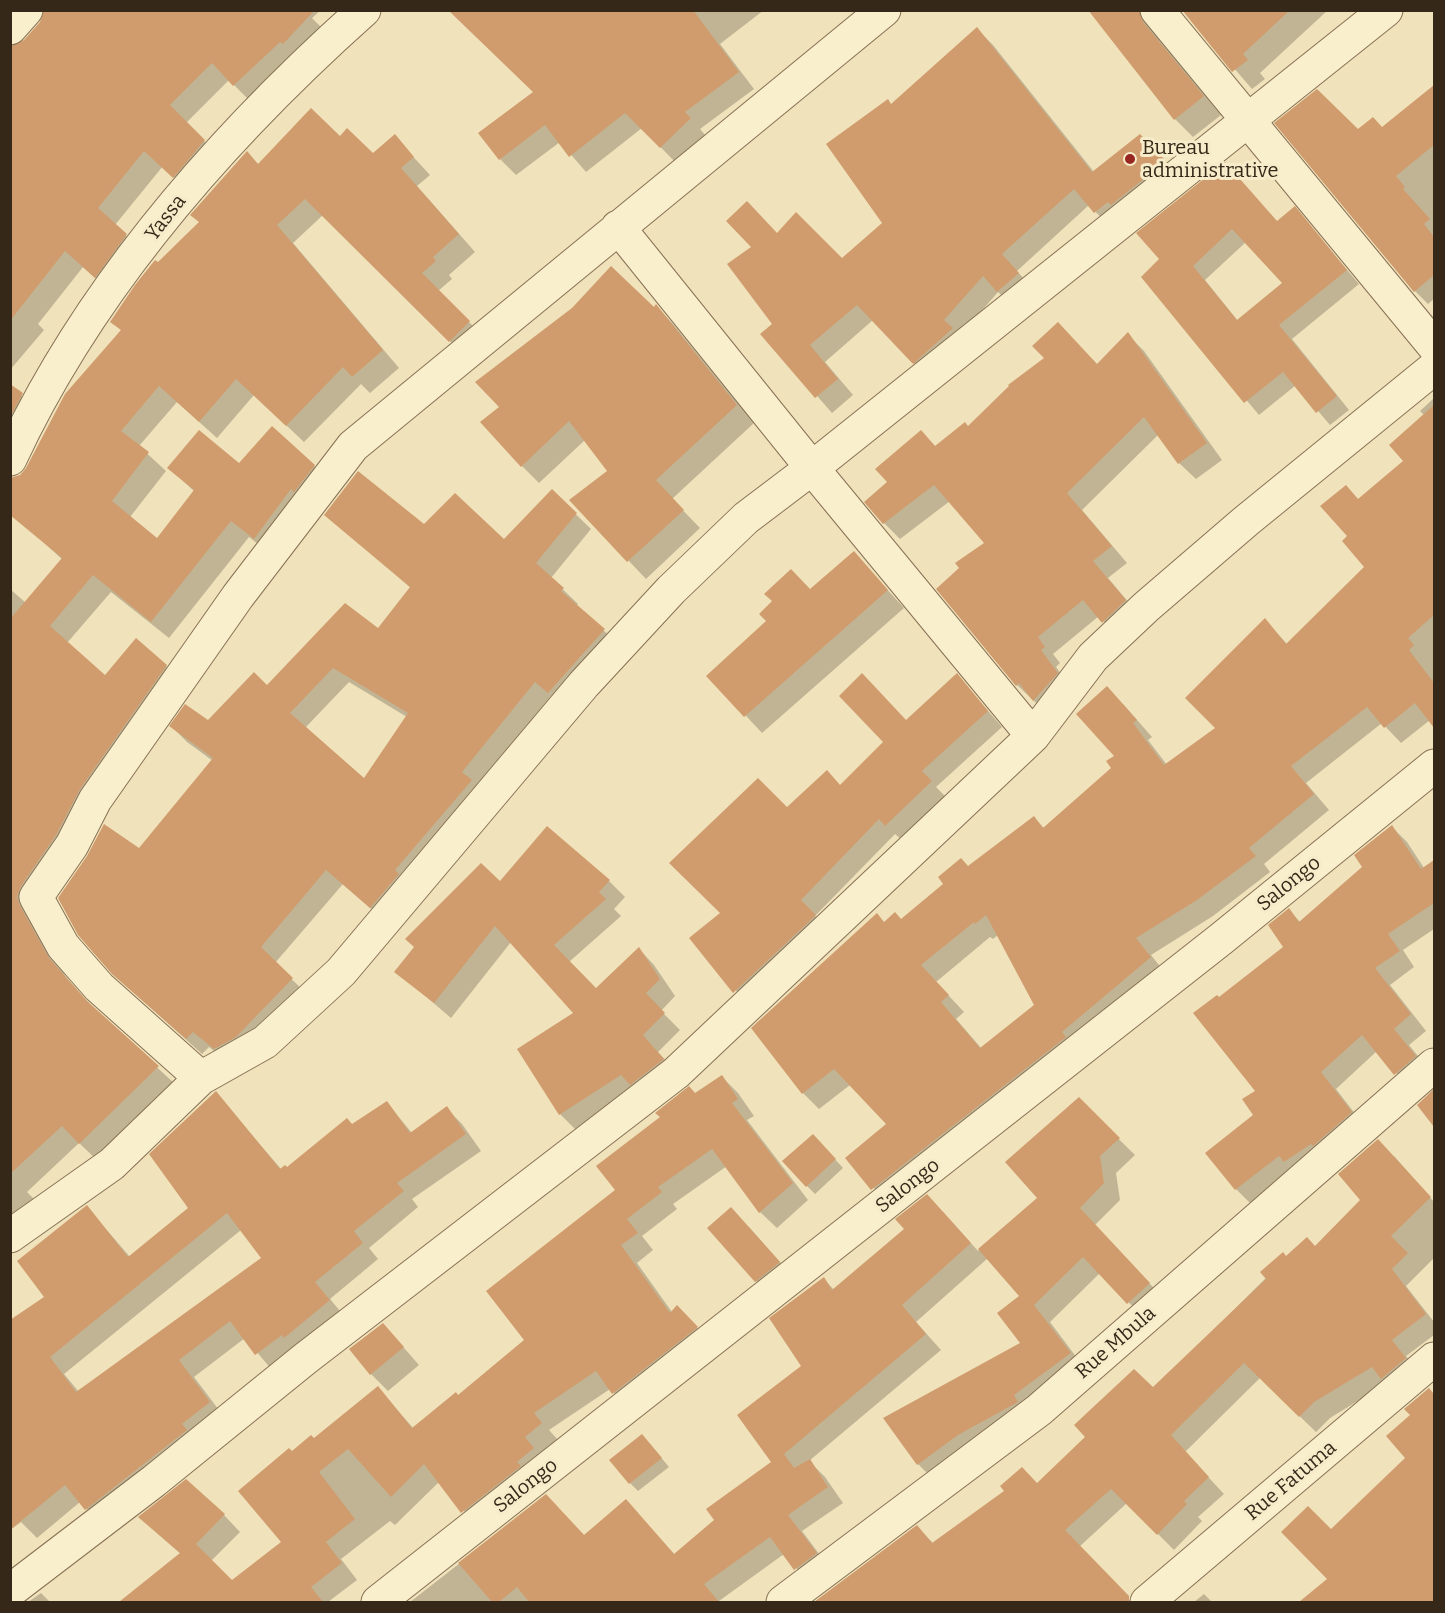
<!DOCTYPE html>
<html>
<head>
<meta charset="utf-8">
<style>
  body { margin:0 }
  #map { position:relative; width:1445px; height:1613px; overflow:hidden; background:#f0e2ba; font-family:Bitter,serif }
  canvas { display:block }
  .frame { position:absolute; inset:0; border:12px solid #352819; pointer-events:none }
</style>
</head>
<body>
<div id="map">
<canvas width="1445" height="1613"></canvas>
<div class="frame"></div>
</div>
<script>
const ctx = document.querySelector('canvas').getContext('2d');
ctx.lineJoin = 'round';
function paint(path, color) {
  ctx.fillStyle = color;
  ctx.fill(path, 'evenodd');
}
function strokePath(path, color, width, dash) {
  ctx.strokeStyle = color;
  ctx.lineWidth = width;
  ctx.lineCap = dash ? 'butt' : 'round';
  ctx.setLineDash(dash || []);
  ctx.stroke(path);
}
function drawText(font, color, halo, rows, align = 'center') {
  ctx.font = font + ' Bitter,serif';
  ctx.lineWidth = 6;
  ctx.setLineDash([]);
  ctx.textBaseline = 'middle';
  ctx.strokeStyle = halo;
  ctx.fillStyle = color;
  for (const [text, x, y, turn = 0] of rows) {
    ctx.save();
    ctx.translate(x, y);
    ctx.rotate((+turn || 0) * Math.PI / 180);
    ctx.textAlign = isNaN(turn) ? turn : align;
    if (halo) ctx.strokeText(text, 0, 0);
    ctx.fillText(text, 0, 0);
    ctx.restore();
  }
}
paint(new Path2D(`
  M46,10H321L312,18L327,33L251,102L229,80L186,123L222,159L191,194L163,166L115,225L143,252L113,294L83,267L38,324L44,330L10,370V79L42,23Z
  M660,10H764L720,44L754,89L700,129L706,136L677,164L642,128L586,172L560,142L516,175L500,159Z
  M1090,10H1170L1156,32L1160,41L1221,115L1193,137L1175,119Z
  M1184,10H1328L1260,73L1265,79L1252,89Z
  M977,29L993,45L1094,172L1140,136L1181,178L1111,228L1089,205L1017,271L1034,290L1014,307L998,292L959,337L929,379L873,320L825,362L853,395L832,413L763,334L774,324L777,234L842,260L884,223L892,105Z
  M1434,87V299L1428,304L1415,291L1358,131L1382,128Z
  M394,136L430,175L417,186L475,252L449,275L452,279L438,291L486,339L467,358L323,215L293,243L399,368L370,393L361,384L304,442L254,395L217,438L177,402L139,446L166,471L130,517L157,540L195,492L169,468L314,466L331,483L272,555L249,537L169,638L111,592L67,643L105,677L166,666L183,683L36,925L66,977L96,1011L175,1084L97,1160L79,1143L27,1192L42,1207L23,1226L10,1214V589L26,603L63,560L12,514L122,331L112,321L158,264L200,223L247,153L259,165L340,138L373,155Z
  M1295,208L1359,284L1292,339L1349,410L1330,425L1296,385L1259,415L1143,277L1162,259L1138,233L1278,222ZM1246,242L1285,283L1238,321L1205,280Z
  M656,306L673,324L754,423L672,499L700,528L646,579L571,500L609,471L585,440L539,483L522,466Z
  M1128,335L1144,351L1222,460L1196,479L1179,463L1158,435L1082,510L1127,563L1108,578L1141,617L1119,638L1099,616L1053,654L1060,663L1056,667L1073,690L1050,716L1017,685L986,543L950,501L900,539L884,523L889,482L921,432L936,447L968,428L1098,365Z
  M10,386L39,411L10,459Z
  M1434,398V544L1431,546L1434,550V726L1430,720L1401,743L1382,723L1306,783L1329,810L1264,864L1270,872L1213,916L1151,955L1166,974L889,1205L847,1158L888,1125L850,1085L819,1109L803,1093L885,924L901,921L1034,818L1045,829L1113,768L1123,704L1152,737L1148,740L1167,765L1217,728L1265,620L1288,645L1366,567L1349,536L1346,487L1359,500L1405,462L1425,416L1420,411ZM998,935L1036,1005L982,1049L956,1019L964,1012L936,982L990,937L993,939Z
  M552,491L591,529L551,578L578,604L576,606L620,645L564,707L551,696L477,787L387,923L343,884L275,963L307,994L230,1064L209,1047L202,1054L130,989L140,850L213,761L187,742L171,726L208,722L267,687L378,630L411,588L326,515L424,526L504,542ZM349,682L407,717L364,780L306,727Z
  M854,553L904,608L762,733L709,676L768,621L810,590Z
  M957,675L1002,727L936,787L946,797L902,840L895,834L815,916L830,931L750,1007L691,938L722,913L787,809L840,786Z
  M1392,827L1407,842L1424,868L1434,862V929L1403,950L1414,967L1390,985L1426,1031L1409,1045L1431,1072L1411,1090L1377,1051L1336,1089L1366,1128L1252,1205L1236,1189L1255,1116L1257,1091L1219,999L1286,947L1289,910L1301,923L1364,867Z
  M609,881L625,897L614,909L621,916L569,962L596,990L639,949L654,965L675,996L661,1011L680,1030L658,1052L679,1075L576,1130L560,1114L575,1014L511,942L451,1018L396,971L500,884Z
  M722,1077L738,1093L754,1116L747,1120L808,1200L777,1228L760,1212L727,1166L673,1204L677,1209L642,1236L653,1250L637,1263L672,1312L677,1307L713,1344L630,1410L610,1389L549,1430L558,1440L479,1528L439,1482L395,1525L390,1521L341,1559L357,1580L328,1602H122L181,1554L157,1533L224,1515L240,1532L211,1561L232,1582L283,1543L292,1453L314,1440L378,1388L414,1429L458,1397L526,1340L617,1190L695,1094Z
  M216,1093L281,1169H287L387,1103L412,1133L446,1108L462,1124L481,1151L412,1199L418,1207L369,1248L378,1259L330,1299L345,1317L272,1370L245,1338L194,1377L225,1418L102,1525L80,1502L37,1538L21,1522L10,1530V1364L46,1298L87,1207L130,1257L190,1209ZM241,1230L263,1258L79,1392L64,1374Z
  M1079,1100L1135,1155L1116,1173L1120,1200L1095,1225L1165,1300L1145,1319L1100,1273L1050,1322L1086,1370L934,1480L918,1464L1022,1343V1296L988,1258L916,1322L941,1350L809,1461L825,1477L843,1503L802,1531L831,1570L811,1585L784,1554L719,1601L720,1602H410L546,1496L585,1536L626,1501L675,1555L716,1520L773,1462L803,1367L824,1279L834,1290L943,1212L978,1251L1039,1198Z
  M821,1144L843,1168L815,1194L807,1186Z
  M1394,1156L1434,1202V1258L1406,1286L1434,1322V1335L1406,1356L1421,1375L1387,1383L1330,1418L1316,1432L1260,1378L1185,1452L1224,1494L1198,1517L1202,1521L1174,1550L1127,1503L1079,1547L1128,1597L1121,1602H823L820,1600L917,1527L934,1544L1038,1485L1153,1390L1286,1258L1315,1248L1362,1200Z
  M748,1226L796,1280L773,1298L756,1281Z
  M383,1324L419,1365L388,1391L371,1374Z
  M1429,1390L1434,1395V1602H1301L1329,1579L1331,1531L1408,1458L1412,1416Z
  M650,1444L669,1467L638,1491L630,1483Z
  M41,1593L50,1602H28Z
  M1204,1594L1212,1602H1194Z`), '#0003');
paint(new Path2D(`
  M44,10H315L283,44L280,42L233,86L212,63L170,105L205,140L173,178L144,151L98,208L127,234L95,278L65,251L10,321V46L24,40L40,22Z
  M448,10H693L739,72L685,112L691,118L660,148L625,113L569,157L545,125L499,160L478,133L533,92Z
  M1088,10H1139L1143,22L1204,96L1174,120Z
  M1182,10H1290L1243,54L1248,60L1232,72Z
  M977,27L1092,172L1140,134L1166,161L1111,205L1108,202L1094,213L1074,189L1002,254L1019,273L997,292L983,276L944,320L953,328L913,364L857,305L810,345L838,379L815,398L760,334L772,324L727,264L751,247L726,221L747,201L777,233L796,212L842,258L882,223L826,144L888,99L891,104Z
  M1434,85V145L1396,176L1405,187L1403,189L1430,219L1424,224L1434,237V275L1414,292L1274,123L1317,89L1358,129L1373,117L1382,127Z
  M311,108L340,136L347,128L373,153L395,134L414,157L401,168L459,234L433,257L436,261L422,273L470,321L449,342L305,199L277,225L383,350L352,377L343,367L286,426L236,379L199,422L159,386L121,431L149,452L112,501L157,538L194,490L167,468L199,430L239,463L272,426L315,465L294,492L291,489L254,539L231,521L151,622L93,575L50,626L105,675L136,638L167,665L80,789L56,835L21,886L17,897L20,906L49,958L87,1001L159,1066L79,1144L62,1126L10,1174V619L62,558L10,515V478L20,475L26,468L65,394L121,330L110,322L135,285L155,260L158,262L199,222L190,215L247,151L258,164Z
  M1225,162L1277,221L1295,206L1347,270L1279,325L1337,396L1316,413L1283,372L1244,403L1141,277L1159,259L1136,233ZM1232,229L1282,283L1237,320L1193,266Z
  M611,266L654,307L656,304L737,405L656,480L684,510L627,562L569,500L607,471L569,421L521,467L480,422L499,407L475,382L572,308Z
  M1058,322L1097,364L1128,332L1207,443L1178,464L1144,417L1067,493L1112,546L1093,561L1126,600L1102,623L1083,600L1038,637L1045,647L1041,650L1058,673L1033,701L1019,683L1016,686L936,589L959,568L955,563L984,543L934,485L883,524L864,502L887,482L875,469L921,430L935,446L965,422L968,426L1009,386L1008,385L1044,358L1032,346Z
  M10,384L23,393L10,417Z
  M1434,405V615L1408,638L1414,645L1409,650L1434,683V728L1415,703L1384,728L1367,707L1291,766L1314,794L1249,848L1256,856L1197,900L1136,938L1151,957L1062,1032L1066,1037L871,1190L845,1158L886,1124L834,1069L802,1094L751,1028L877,913L884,922L895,912L901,919L943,884L938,877L961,858L968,866L1034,816L1043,828L1111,768L1106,761L1114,756L1076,714L1107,686L1137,720L1133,723L1164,765L1215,728L1185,698L1265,618L1286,644L1364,567L1342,541L1347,536L1320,506L1346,485L1358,499L1403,461L1389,445ZM986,915L1034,1005L980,1048L941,1002L949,995L921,965L974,922L975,924Z
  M358,471L424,524L455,493L504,539L552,489L577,513L536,563L564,588L561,591L605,629L548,693L535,682L462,772L472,780L395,870L399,874L370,908L326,870L261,947L293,978L236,1037L214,1049L193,1032L186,1039L112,974L78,935L58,898L87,856L104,824L139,848L213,758L169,726L185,704L208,720L254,672L267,685L345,603L378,628L410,587L324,515ZM333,668L408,713L364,778L290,713Z
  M854,551L888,590L744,717L706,676L766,621L759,614L772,601L764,594L791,569L810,589Z
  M862,673L906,720L957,673L988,711L922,771L932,781L885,826L879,819L801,900L816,915L733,993L689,938L720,913L669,863L758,778L787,807L827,770L840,785L883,742L839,696Z
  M1392,825L1421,869L1434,860V903L1388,934L1400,951L1375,968L1411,1014L1394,1029L1416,1056L1394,1075L1362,1035L1321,1072L1352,1112L1313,1146L1311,1144L1284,1162L1279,1156L1235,1190L1205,1153L1253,1115L1242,1099L1255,1091L1193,1013L1217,995L1219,997L1283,947L1268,925L1289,908L1299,922L1362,867L1354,855Z
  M547,826L610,880L599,892L606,899L554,945L596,988L639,947L660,979L646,993L665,1013L643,1035L664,1059L630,1085L621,1075L559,1115L517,1049L573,1013L495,926L434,1003L394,972L414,947L405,939L481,863L500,881Z
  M722,1075L738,1099L732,1103L793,1183L759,1213L712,1149L658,1187L662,1192L627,1219L638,1233L621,1245L670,1313L677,1305L698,1327L612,1394L596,1371L534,1413L542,1423L525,1437L534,1448L517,1462L521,1466L461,1513L424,1464L391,1497L348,1449L319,1472L355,1519L326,1542L342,1563L311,1587L323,1602H119L180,1553L138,1517L186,1479L225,1514L196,1544L232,1580L281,1542L238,1491L289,1448L292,1451L311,1435L314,1438L378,1386L412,1428L456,1392L458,1395L524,1340L486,1291L615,1190L596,1166L660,1117L655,1113L689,1086L695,1093Z
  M1434,1089V1127L1417,1105Z
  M216,1091L280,1169L285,1165L287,1167L347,1118L352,1124L387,1101L410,1133L447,1106L466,1134L397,1183L404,1191L354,1231L363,1243L315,1282L330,1300L284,1338L282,1335L255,1355L230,1321L179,1360L210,1402L182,1424L187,1430L85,1510L65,1485L10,1530V1320L44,1297L17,1261L87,1205L128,1257L188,1208L149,1154ZM227,1213L261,1258L76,1392L50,1357Z
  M1079,1097L1120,1138L1100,1156L1104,1183L1080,1208L1150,1283L1127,1304L1083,1257L1034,1305L1071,1353L1014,1395L1018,1402L958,1435L917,1465L883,1418L1020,1343L997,1313L1019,1296L978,1249L1037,1198L1005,1162Z
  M813,1134L836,1159L806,1187L782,1161Z
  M1378,1139L1431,1197L1391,1236L1408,1253L1392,1269L1426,1314L1392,1340L1406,1358L1381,1379L1372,1367L1314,1402L1299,1417L1244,1363L1171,1435L1209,1477L1184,1501L1187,1504L1157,1535L1111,1489L1065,1530L1129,1596V1602H814L917,1525L932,1543L1004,1491L1000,1486L1022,1467L1037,1483L1085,1437L1074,1425L1134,1369L1153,1387L1266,1279L1260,1272L1283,1252L1286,1256L1307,1237L1315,1246L1360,1200L1338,1174Z
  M927,1194L971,1243L902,1305L926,1334L784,1454L794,1468L810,1459L828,1487L788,1515L817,1553L794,1570L770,1537L704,1584L719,1602H529L517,1587L499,1602H492L458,1563L546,1494L584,1535L626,1499L674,1554L714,1520L706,1509L771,1462L737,1415L801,1366L769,1318L824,1277L832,1290L904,1229L895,1219Z
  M731,1207L780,1262L755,1282L707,1228Z
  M383,1323L404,1347L370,1375L349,1349Z
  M1429,1388L1434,1394V1602H1299L1327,1579L1281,1532L1308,1506L1331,1529L1405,1458L1386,1436L1410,1415L1404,1409Z
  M642,1434L662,1458L629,1484L609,1460Z`), '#d09b6d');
const minor = new Path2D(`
  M1157,10L1434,346
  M10,28L26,10
  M618,227L812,468L1033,736
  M10,459C90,286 224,135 364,10
  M201,1078L99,987L63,946L36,897L72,845L95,800L238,596L353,446L884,10
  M10,1236L112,1164L201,1078L265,1042L341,972L584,684L671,590L746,518L812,468L1386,10
  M10,1591L154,1481L306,1358L676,1073L1033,736L1093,657L1146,607L1246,521L1434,368
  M378,1602L1221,939L1434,766
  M783,1602L1039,1410L1434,1065
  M1147,1602L1434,1359`);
strokePath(minor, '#877154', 35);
strokePath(minor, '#faefcd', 33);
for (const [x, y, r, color] of [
  [1130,159,6,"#982621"]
]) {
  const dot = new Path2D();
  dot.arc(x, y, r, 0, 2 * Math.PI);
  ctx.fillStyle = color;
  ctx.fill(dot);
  strokePath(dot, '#f7ecc9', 2);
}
drawText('20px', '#352819', '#f7ecc9', [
  ["Bureau",1142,148],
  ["administrative",1142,171]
], 'left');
drawText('20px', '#352819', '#f7ecc9', [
  ["Yassa",166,218,-52],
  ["Salongo",1289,884,-39],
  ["Salongo",908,1186,-38],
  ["Rue Mbula",1116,1343,-41],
  ["Rue Fatuma",1291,1481,-40],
  ["Salongo",526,1486,-38]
]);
</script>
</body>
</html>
